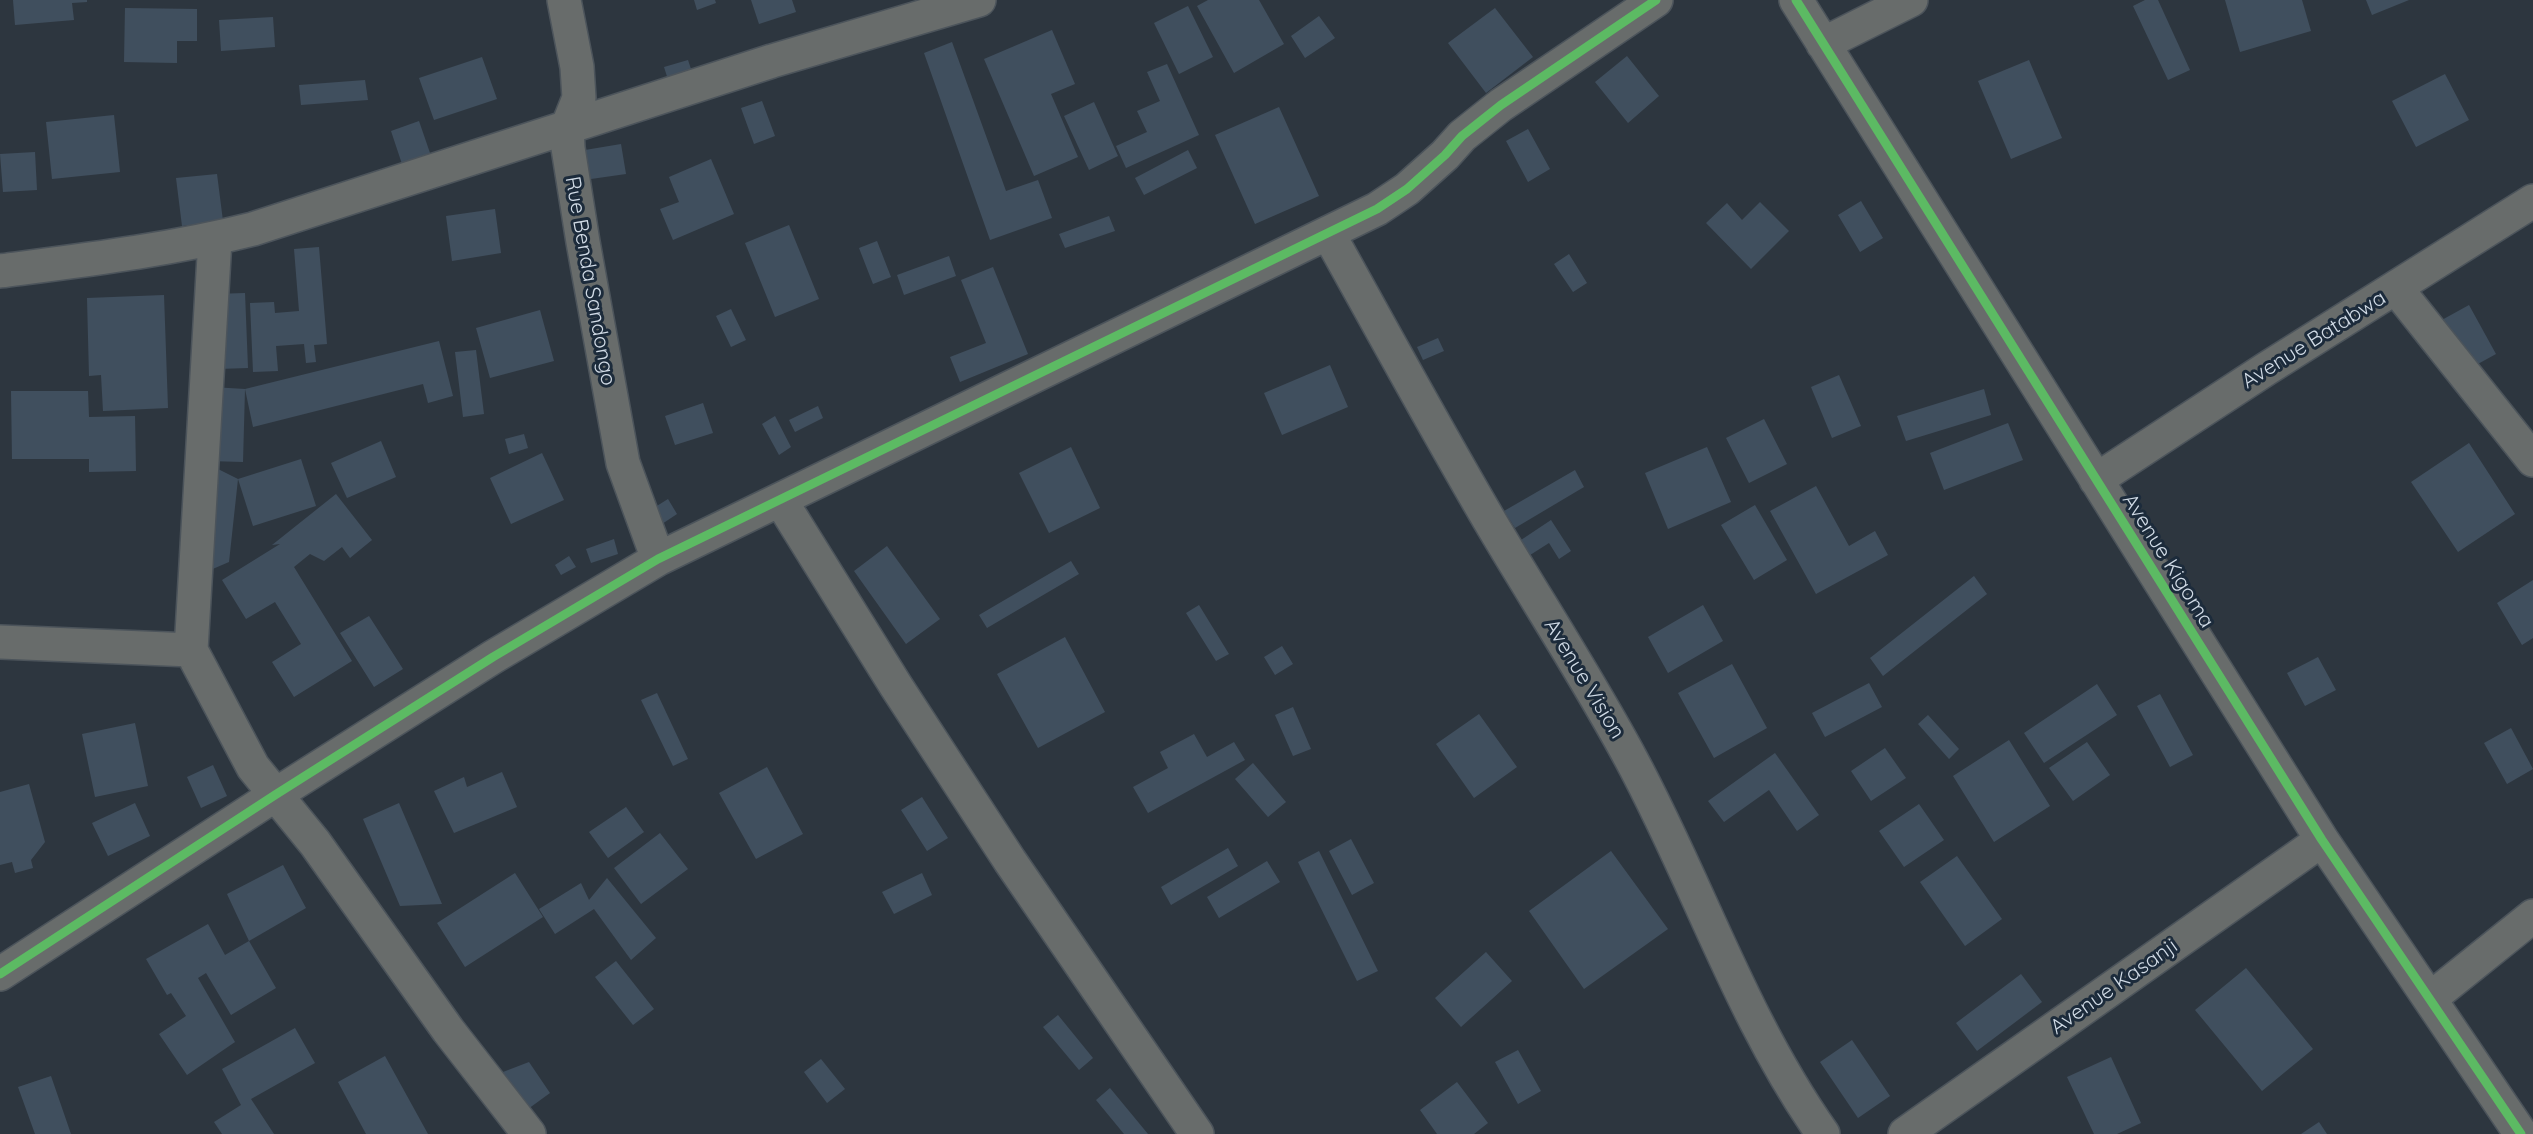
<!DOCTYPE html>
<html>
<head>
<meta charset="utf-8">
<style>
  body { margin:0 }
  canvas { display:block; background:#2d363f }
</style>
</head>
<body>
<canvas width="2533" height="1134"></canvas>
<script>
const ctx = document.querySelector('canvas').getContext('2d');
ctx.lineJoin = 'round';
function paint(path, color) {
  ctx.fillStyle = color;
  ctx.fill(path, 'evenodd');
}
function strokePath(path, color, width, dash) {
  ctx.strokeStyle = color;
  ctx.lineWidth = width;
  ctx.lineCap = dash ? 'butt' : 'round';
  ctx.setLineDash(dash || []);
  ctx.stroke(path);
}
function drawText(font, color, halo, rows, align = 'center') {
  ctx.font = font + ' Quicksand,sans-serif';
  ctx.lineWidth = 6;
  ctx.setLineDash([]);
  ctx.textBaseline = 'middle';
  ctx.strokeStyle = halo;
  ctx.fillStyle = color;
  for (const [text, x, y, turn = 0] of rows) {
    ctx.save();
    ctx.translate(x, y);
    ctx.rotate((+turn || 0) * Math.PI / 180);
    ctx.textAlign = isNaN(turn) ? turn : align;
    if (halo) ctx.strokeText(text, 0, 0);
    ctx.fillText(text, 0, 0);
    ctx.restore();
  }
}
paint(new Path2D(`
  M13,0H87V2L72,3L74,20L15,25Z
  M694,0H715L716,3L697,10Z
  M751,0H792L796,12L759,24Z
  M1208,0H1259L1284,44L1234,73L1197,6Z
  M2145,0H2158L2190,70L2168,80L2133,6Z
  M2225,0H2302L2311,31L2240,52Z
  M2366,0H2409L2372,15Z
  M1188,6L1213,57L1179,74L1154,23Z
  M125,8L197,9V41H177V63L124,62Z
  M1495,8L1533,57L1486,93L1448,43Z
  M1319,16L1335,38L1305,58L1291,36Z
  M273,17L275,47L221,51L219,20Z
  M1052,30L1075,84L1051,94L1078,157L1034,176L984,59Z
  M952,42L1006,191L1038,180L1052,218L990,240L924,53Z
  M1627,56L1659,96L1628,123L1595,82Z
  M482,57L497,99L434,120L419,78Z
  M688,60L694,78L670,86L664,67Z
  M2029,60L2062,138L2011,159L1978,81Z
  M1167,64L1199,135L1126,168L1116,146L1147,132L1137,111L1160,101L1147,72Z
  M2445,74L2469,120L2416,147L2392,101Z
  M365,80L368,100L301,105L299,85Z
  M762,101L775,136L754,144L741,108Z
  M1094,102L1118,156L1089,170L1064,116Z
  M1279,107L1319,196L1255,224L1215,135Z
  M114,115L120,172L52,179L46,122Z
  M419,121L430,153L402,164L391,131Z
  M1528,129L1550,169L1528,182L1506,141Z
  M621,144L626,174L584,180L579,151Z
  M1188,150L1197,168L1144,195L1135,178Z
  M35,152L37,190L3,192L0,154Z
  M711,159L734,214L673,240L660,209L679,202L669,177Z
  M217,174L223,221L182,226L176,178Z
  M1861,201L1883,238L1860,252L1838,215Z
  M1760,202L1789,231L1751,269L1706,223L1727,203L1742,220Z
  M495,209L501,253L452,261L446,216Z
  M1109,216L1115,231L1065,248L1059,234Z
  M789,225L819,299L775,317L745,243Z
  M877,241L891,277L873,284L859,248Z
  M319,247L327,344L314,345L316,362L306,363L304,344L276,346L278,371L253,372L250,303L274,302L275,313L299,311L294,249Z
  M1569,254L1587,283L1573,292L1554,264Z
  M949,256L956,276L904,295L897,275Z
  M993,267L1028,354L960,382L950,357L986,343L961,280Z
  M245,293L248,368L218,369L215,294Z
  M164,295L168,408L103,411L101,375L89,376L87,298Z
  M2469,305L2496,354L2467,370L2440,321Z
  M731,309L746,340L731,347L716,316Z
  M540,310L554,361L490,378L476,328Z
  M1438,338L1444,351L1423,360L1417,347Z
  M439,341L453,396L428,403L423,384L253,427L245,389Z
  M476,350L484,414L463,417L455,352Z
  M1330,365L1348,407L1282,435L1264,393Z
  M1839,375L1861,426L1832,438L1811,387Z
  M212,387L245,389L243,462L209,461Z
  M1984,389L1991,415L1906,441L1897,416Z
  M11,391H88L89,417L135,416L136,471L89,472V459H12Z
  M703,403L713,433L675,445L665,416Z
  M818,406L823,418L795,432L789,420Z
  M775,416L791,447L779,455L762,424Z
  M1764,419L1787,464L1749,483L1726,438Z
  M2008,423L2023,460L1944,490L1930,453Z
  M524,434L528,448L509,454L505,439Z
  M381,441L396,477L347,498L331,463Z
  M2469,443L2515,514L2458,552L2411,482Z
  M1071,447L1100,508L1049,533L1019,473Z
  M1707,447L1731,502L1668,529L1645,473Z
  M542,453L564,500L511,524L490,478Z
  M301,459L316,506L253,526L238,479Z
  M210,465L238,479L229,562L201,574Z
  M1575,470L1584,487L1515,528L1504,511Z
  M1816,486L1849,546L1875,531L1888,555L1816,594L1770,511Z
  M336,494L372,540L350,558L342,547L324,561L310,554L294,567L352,661L294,697L272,662L301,644L275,602L246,619L222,580L280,544L272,545Z
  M668,499L677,514L662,524L652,509Z
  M1755,505L1787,560L1754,580L1721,525Z
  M1551,520L1571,551L1559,559L1549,543L1527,557L1518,542Z
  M614,539L618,554L591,563L586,549Z
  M887,546L940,619L906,644L854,571Z
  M569,556L576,567L561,575L555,565Z
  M1071,561L1079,574L987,628L979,615Z
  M1974,576L1987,594L1883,676L1870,658Z
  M2533,580V638L2522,645L2497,603Z
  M1199,605L1229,654L1216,661L1186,613Z
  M1703,605L1723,641L1668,673L1648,637Z
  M369,616L403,669L374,687L340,633Z
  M1065,637L1105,712L1038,748L997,674Z
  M1282,646L1293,664L1275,675L1264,657Z
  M2318,657L2336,690L2305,706L2287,673Z
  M1732,664L1767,728L1714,758L1678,693Z
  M1869,683L1882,707L1825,737L1812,713Z
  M2097,684L2117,715L2044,763L2024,733Z
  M657,693L688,759L673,766L641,700Z
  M2160,694L2193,755L2170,767L2137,706Z
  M1293,707L1311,749L1293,756L1275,715Z
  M1479,714L1517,767L1474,798L1436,744Z
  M1928,715L1959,749L1949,759L1918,724Z
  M135,723L148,786L95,797L82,734Z
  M2511,728L2533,769L2507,784L2484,743Z
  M1194,734L1207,757L1234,742L1245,760L1148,813L1133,787L1168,768L1160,752Z
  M2009,740L2050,806L1994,842L1953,776Z
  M2087,742L2110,775L2073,801L2049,768Z
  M1885,748L1906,778L1871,801L1851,771Z
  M1775,753L1819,815L1797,831L1769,790L1724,822L1708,801Z
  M1253,763L1286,802L1268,817L1235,779Z
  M213,765L227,796L201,808L187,777Z
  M767,767L803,834L756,859L719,793Z
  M502,772L517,807L454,833L434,791L464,777L467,787Z
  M29,784L45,842L31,860L33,868L15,873L12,862L0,865V792Z
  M922,797L948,838L927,851L901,810Z
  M135,803L150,836L108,856L92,823Z
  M399,803L442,904L400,906L363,819Z
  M1919,804L1944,840L1904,867L1879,831Z
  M626,807L644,832L608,858L589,832Z
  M660,833L688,869L641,904L614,868Z
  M1351,839L1374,883L1352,895L1329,851Z
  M1228,848L1238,866L1171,905L1161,887Z
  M1319,851L1378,971L1357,981L1298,862Z
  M1611,851L1668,929L1584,989L1529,911Z
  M1957,856L2002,919L1965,946L1920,882Z
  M1267,861L1280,882L1219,918L1207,897Z
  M283,865L306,908L249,941L227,894Z
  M515,873L543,917L465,967L437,923Z
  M922,873L932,895L894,914L882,892Z
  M607,878L656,938L631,960L594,909L555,934L539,909L581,883L589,900Z
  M208,924L225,955L249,941L276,988L231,1015L206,973L198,978L235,1042L187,1075L159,1034L186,1016L171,993L167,995L146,959Z
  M1486,952L1512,981L1461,1027L1435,998Z
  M616,961L654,1009L633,1025L595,977Z
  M2246,968L2313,1049L2262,1091L2195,1010Z
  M2021,974L2042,1002L1977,1051L1956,1023Z
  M1058,1015L1093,1058L1079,1070L1043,1027Z
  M295,1028L315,1063L251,1099L274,1134H222L214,1122L241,1105L222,1069Z
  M1852,1040L1890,1096L1858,1118L1820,1062Z
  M1518,1050L1541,1091L1518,1104L1495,1062Z
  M385,1056L428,1134H366L338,1082Z
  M2111,1057L2141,1123L2117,1134H2094L2067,1077Z
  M821,1059L845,1089L827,1103L804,1072Z
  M529,1062L550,1093L528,1109L503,1072Z
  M51,1076L71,1134H35L18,1087Z
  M1457,1082L1488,1123L1474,1134H1437L1420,1110Z
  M1110,1088L1148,1134H1124L1096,1100Z
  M2319,1122L2327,1134H2301Z`), '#404f5e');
const street = new Path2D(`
  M564,0L577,67L579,98L567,128L568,148L583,242L623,463L658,559
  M1796,0L2322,840L2521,1134
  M1823,44L1911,0
  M1328,233C1381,328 1433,424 1488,518C1535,598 1587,677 1631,759C1698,883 1741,1018 1823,1134
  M215,239L191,650L253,767L315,843L448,1030L529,1134
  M0,271C85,260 170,250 253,229L772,61L979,0
  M2396,288L2533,460
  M2096,480L2266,369L2533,201
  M781,501L896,686L1010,861L1197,1134
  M0,642L191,650
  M0,974L275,795L493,657L658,559L1377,209L1407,189L1445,155L1462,136L1501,105L1656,0
  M2431,998L2533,916
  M1905,1134L2322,840`);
strokePath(street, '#4c545b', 36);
strokePath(street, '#686c6b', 33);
strokePath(new Path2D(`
  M1796,0L2322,840L2521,1134
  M0,974L275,795L493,657L658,559L1377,209L1407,189L1445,155L1462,136L1501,105L1656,0`), '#5cba63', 9);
drawText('21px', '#d1dbe6', '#1c2b3b', [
  ["Rue Benda Sandongo",590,281,80],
  ["Avenue Batabwa",2314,340,-32],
  ["Avenue Kigoma",2168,561,58],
  ["Avenue Vision",1584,679,59],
  ["Avenue Kasanji",2114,987,-35]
]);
</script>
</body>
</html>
